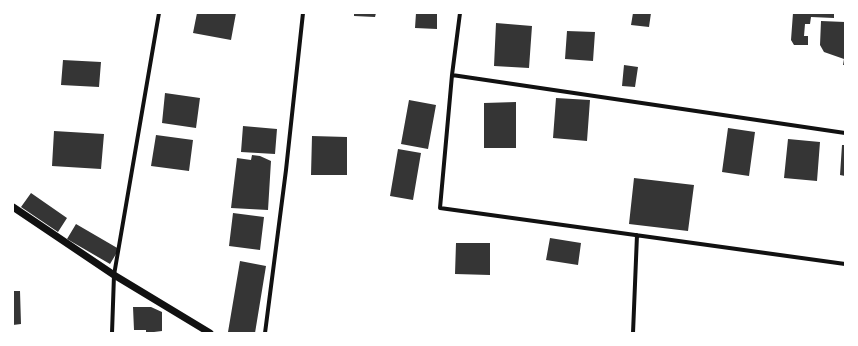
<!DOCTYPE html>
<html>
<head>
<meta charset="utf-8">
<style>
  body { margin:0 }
  #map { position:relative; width:858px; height:346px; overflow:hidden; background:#fff; font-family:"Public Sans",sans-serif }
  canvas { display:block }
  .frame { position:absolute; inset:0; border:14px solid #fff; pointer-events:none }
</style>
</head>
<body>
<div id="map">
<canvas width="858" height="346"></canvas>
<div class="frame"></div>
</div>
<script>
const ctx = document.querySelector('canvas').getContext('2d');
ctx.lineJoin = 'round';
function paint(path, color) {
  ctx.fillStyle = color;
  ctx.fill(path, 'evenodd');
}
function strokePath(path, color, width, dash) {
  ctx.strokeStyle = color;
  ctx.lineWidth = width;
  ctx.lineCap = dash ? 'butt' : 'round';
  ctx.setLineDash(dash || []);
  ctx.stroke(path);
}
paint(new Path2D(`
  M197,13H236L231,40L193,33Z
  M354,13H376L375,17L354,16Z
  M416,13H437V29L415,28Z
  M633,13H651L649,27L631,25Z
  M793,13L834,14V18L811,17L810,24H805L804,36H808V45H794L791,40Z
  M821,21L845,22V65H843L844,59L824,52L820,45Z
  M496,23L532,26L529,68L494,66Z
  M567,31L595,32L593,61L565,59Z
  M63,60L101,62L99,87L61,85Z
  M624,65L638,67L635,87L622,86Z
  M165,93L200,98L196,128L162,123Z
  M556,98L590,100L587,141L553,138Z
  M409,100L436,105L428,149L401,144Z
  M516,102V148H484V103Z
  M243,126L277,129L275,154L241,152Z
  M728,128L755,132L749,176L722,172Z
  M54,131L104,134L101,169L52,166Z
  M156,135L193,140L189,171L151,166Z
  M312,136L347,137V175H311Z
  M788,139L820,142L817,181L784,178Z
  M842,145H845V176L840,175Z
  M398,149L421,153L413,200L390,196Z
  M252,155L260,156L271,161L268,210L231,208L237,158L251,160Z
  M634,178L694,185L688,231L629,224Z
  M31,193L67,218L58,232L21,207Z
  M233,213L264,217L260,250L229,246Z
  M76,224L119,249L110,264L67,239Z
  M550,238L581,243L578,265L546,260Z
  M456,243H490V275L455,274Z
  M240,261L266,266L255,333L228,332Z
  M13,291H20L21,324L13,325Z
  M133,307H151L162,312V331L146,333V330H134Z`), '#353535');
strokePath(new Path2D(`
  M452,75L460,13
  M845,133L452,75L440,208L845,264
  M112,333L114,275L159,13
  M265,333L286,170L303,13
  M633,333L637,235`), '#111', 4);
strokePath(new Path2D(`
  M13,207L114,275L210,333`), '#111', 7);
</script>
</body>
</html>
